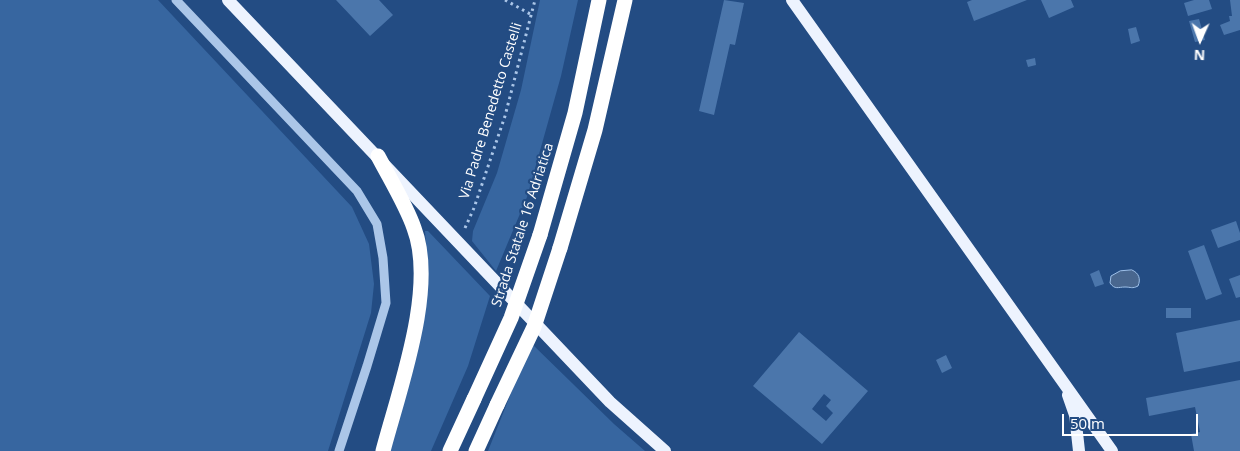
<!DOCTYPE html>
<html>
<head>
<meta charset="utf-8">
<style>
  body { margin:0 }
  #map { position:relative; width:1240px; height:451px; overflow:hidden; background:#234c83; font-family:"Open Sans",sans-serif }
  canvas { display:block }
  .north { position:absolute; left:1175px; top:15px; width:50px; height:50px; -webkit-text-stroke:4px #234c83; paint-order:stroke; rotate:182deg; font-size:14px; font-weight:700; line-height:20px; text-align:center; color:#fff }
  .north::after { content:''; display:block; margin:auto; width:18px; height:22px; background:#fff; clip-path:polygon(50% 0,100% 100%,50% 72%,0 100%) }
  .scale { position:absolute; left:1062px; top:414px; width:136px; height:22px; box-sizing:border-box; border:2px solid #fff; border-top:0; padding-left:6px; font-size:15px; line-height:18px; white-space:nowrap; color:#fff; -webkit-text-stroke:4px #234c83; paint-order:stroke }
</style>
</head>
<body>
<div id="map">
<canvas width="1240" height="451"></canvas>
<div class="north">N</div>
<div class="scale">50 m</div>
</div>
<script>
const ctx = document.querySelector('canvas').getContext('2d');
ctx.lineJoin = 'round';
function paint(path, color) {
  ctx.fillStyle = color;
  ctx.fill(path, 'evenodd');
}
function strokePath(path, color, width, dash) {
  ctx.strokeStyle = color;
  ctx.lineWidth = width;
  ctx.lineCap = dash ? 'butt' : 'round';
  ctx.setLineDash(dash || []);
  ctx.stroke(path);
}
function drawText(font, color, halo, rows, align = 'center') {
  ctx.font = font + ' "Open Sans",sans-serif';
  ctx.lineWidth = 4.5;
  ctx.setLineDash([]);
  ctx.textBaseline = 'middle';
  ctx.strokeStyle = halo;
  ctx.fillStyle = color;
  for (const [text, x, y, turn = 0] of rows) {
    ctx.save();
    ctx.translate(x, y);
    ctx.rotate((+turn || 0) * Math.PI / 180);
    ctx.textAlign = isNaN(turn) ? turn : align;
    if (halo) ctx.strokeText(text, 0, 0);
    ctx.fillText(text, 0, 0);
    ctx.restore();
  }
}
paint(new Path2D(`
  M0,0H158L352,207L369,244L374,284L371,313L328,451H0Z
  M540,0H578L561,76L527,197L496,271L472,241L473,231L497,173L521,90Z
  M425,231H428L490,296L468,366L431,451H390L428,275Z
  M531,343L614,424L645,451H488Z`), '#3766a0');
const water = new Path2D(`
  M1132,270C1139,273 1141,279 1138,286C1132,289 1131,287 1125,287C1118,287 1115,290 1110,283L1111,276L1120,271Z`);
paint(water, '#49678f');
strokePath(water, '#9fc1e9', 1);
paint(new Path2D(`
  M336,0H379L393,15L370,36Z
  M724,0L744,3L735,45L730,44L714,115L699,111Z
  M972,0H1027L974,21L967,2Z
  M1041,0H1071L1074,7L1049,18Z
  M1194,0H1209L1212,9L1188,16L1184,3Z
  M1230,0H1240V30L1224,35L1220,25L1230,21L1229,16H1232Z
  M1199,19L1205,40L1195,42L1189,21Z
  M1136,27L1140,41L1131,44L1128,29Z
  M1035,58L1036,65L1028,67L1026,60Z
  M1236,221L1240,233V240L1218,248L1211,230Z
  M1204,245L1222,294L1206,300L1188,251Z
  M1099,270L1104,284L1095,287L1090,274Z
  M1240,275V297L1236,298L1229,279Z
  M1166,308H1191V318H1166Z
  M1240,320V361L1184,372L1176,333Z
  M799,332L868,391L822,444L753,386ZM824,394L831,400L826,406L833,413L826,421L812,409Z
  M946,355L952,368L942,373L936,360Z
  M1240,380V451H1194L1191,434L1200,432L1195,407L1149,416L1146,398Z`), '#4b76ab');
strokePath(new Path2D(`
  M505,0L532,15
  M465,228L474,208L505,116L535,0`), '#abc6e8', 3, [2.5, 4]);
strokePath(new Path2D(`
  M176,0L357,191L377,224L383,258L386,303L367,366L339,451`), '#abc6e8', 9);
strokePath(new Path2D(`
  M228,0L610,402L665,451
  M792,0L1112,451
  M1068,395L1075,415L1079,451`), '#edf3fe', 12);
strokePath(new Path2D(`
  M378,156C390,179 406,205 414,228C437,288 399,390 383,451
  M540,235L575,113L599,0
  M560,248L595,130L625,0
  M450,451L474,399
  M476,451L497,405`), '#fff', 15);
strokePath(new Path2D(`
  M474,399L511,318L540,235
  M497,405L534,327L560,248`), '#fff', 15);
drawText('14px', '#fff', '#234c83', [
  ["Via Padre Benedetto Castelli",491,111,-73],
  ["Strada Statale 16 Adriatica",523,225,-72]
]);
</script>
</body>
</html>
